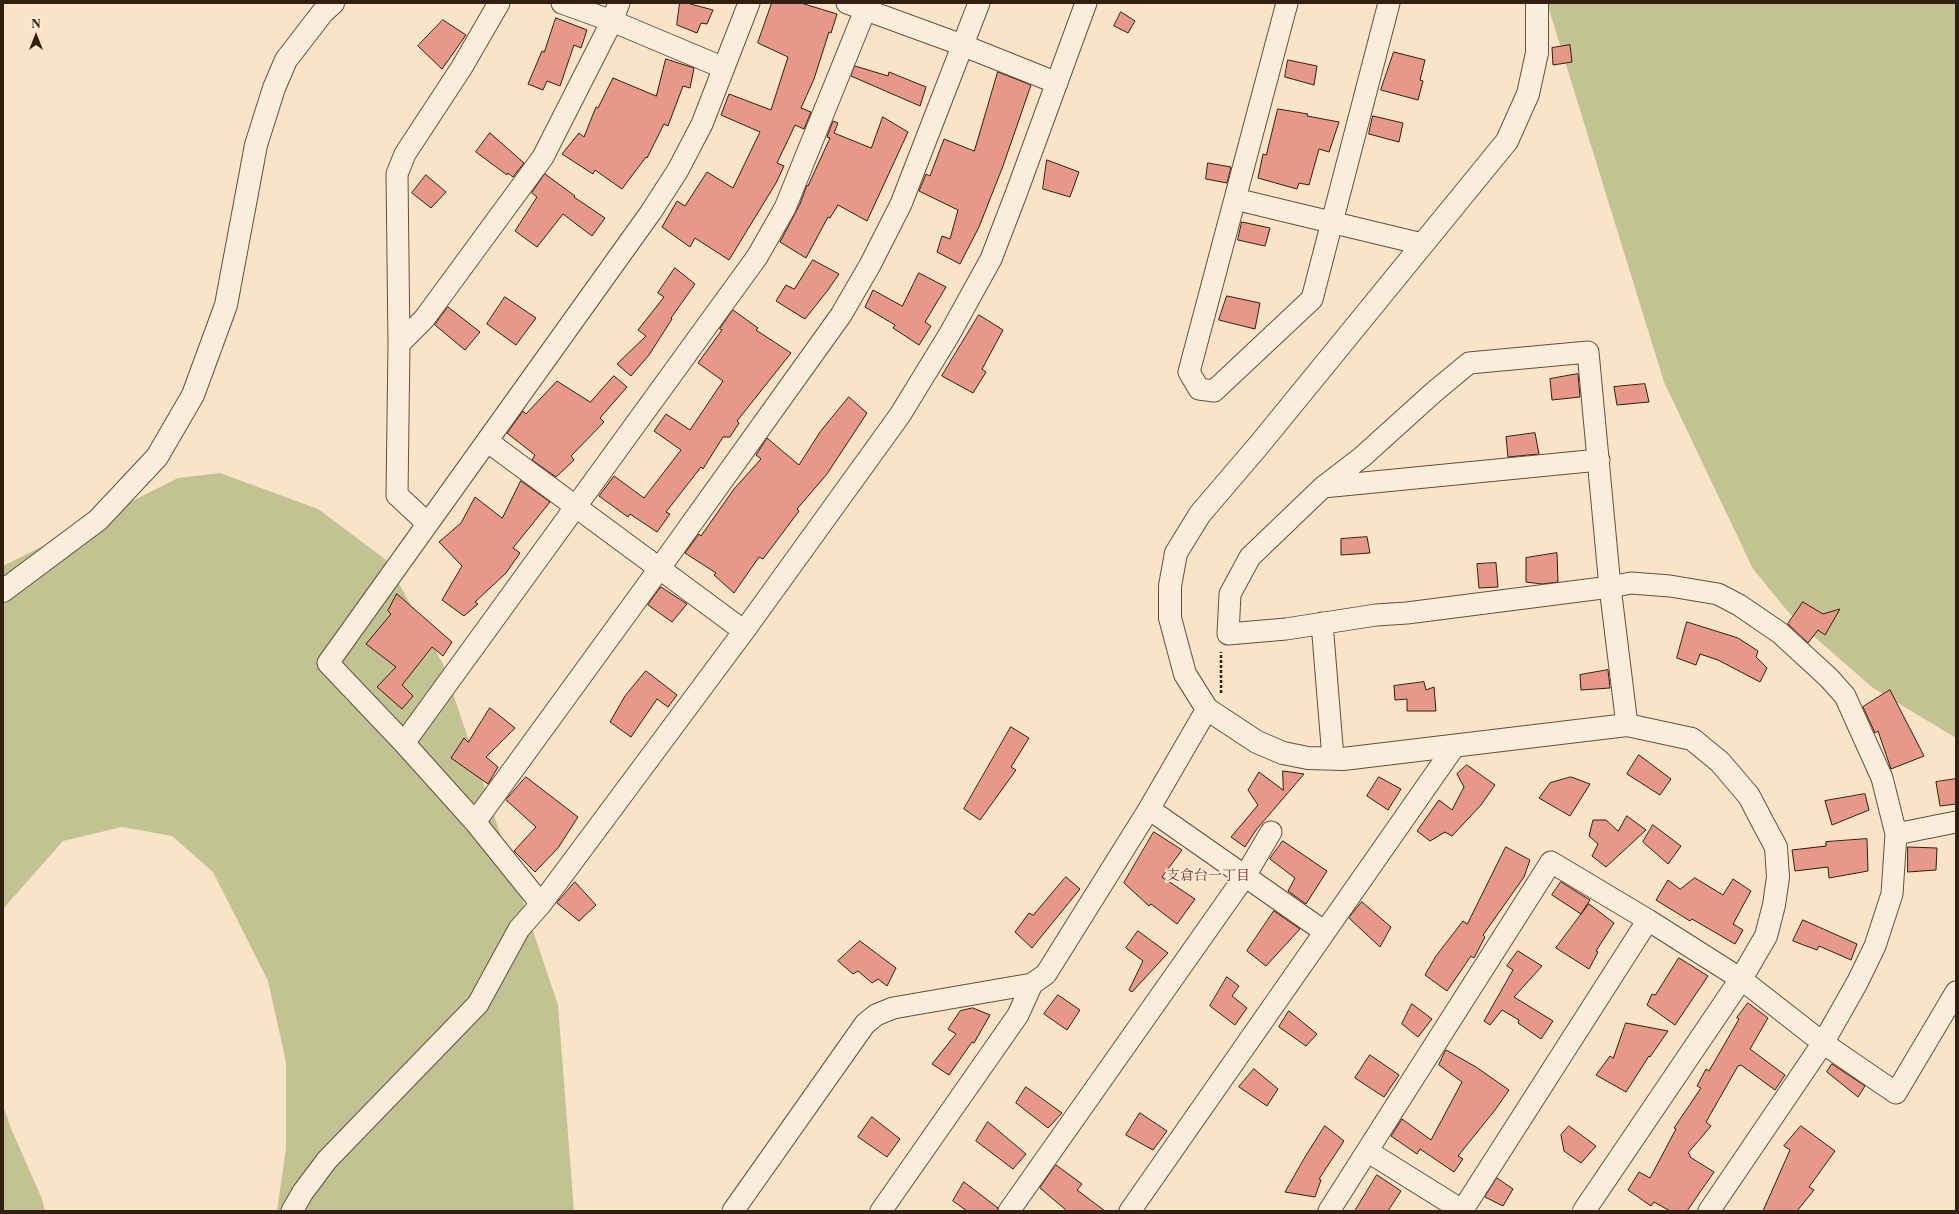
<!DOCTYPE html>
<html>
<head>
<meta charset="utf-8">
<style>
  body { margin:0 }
  #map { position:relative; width:1959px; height:1214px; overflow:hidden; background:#f9e4c7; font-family:"Libre Caslon Text",serif }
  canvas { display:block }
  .frame { position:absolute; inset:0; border:4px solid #311f11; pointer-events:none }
  .north { position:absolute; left:16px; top:16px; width:40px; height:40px; -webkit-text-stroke:3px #fbeddb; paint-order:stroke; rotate:0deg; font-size:11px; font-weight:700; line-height:16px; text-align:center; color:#311f11 }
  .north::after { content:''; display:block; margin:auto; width:14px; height:18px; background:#311f11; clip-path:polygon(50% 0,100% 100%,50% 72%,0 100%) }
</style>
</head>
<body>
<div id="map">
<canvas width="1959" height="1214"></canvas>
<div class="frame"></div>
<div class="north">N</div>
</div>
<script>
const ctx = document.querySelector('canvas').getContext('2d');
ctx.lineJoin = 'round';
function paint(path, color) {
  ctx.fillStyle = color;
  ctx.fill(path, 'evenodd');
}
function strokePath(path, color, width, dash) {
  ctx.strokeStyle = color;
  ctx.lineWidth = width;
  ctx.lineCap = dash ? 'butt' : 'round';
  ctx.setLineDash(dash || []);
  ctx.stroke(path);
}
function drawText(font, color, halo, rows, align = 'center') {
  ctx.font = font + ' "Libre Caslon Text","Noto Serif JP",serif';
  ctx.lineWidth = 3.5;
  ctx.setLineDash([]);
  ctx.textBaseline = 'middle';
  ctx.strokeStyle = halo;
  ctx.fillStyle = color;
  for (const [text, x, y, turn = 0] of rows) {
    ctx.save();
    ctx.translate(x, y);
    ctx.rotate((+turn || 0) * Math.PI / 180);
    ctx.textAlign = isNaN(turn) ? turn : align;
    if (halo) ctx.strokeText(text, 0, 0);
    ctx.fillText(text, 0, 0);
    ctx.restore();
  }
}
paint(new Path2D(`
  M1547,3H1956V738L1873,688L1795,620L1753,569L1664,382Z
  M220,473L318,509L386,560L443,664L558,1005L574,1211H277L286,1148V1062L268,981L213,872L172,836L122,827L63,841L3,909V566L178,478Z
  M3,1105L10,1126L42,1199L45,1211H3Z`), '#c2c392');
const building = new Path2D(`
  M680,3H687L713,10L707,24L701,23L697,33L677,25Z
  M772,3H801L837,14L831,33L829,32L814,79L801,108L811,112L804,129L795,125L777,163L784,166L776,183L729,260L695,238L690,247L662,227L677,201L685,206L707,172L733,188L760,132L721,115L729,94L771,110L788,57L758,43Z
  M1121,12L1135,21L1128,33L1114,26Z
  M556,18L587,30L581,48L574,45L560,86L547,81L543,90L528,84L542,51L544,52Z
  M443,20L466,35L442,69L418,46Z
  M1570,45L1572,62L1553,65L1552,48Z
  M1394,52L1425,60L1420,80L1423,81L1418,100L1381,90Z
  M666,59L694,68L690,88L683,86L668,126L664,124L647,158L646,157L622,189L595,170L593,174L562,154L579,133L584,137L596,107L598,108L613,78L656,96Z
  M1288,60L1317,66L1314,85L1285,77Z
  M855,66L888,76L889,72L926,87L920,106L851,76Z
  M998,72L1031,85L1003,166L979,227L960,264L937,252L942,236L950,239L958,210L919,191L926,174L930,176L944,139L974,151Z
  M1278,109L1308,114L1307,116L1339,122L1329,152L1319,149L1309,185L1299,183L1297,189L1258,178L1263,154L1266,155Z
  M1373,116L1403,123L1399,142L1369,134Z
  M883,117L908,132L867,221L838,205L830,218L828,217L806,258L780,242L800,204L807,185L808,186L830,138L827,137L833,121L838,123L834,133L871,148Z
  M490,133L524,163L513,177L508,173L507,175L476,152Z
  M1047,160L1079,172L1070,197L1043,189Z
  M1208,163L1231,167L1227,183L1206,179Z
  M545,174L575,196L574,197L605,218L592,236L563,214L537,247L515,231L537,197L532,193Z
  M426,175L446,192L431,208L412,193Z
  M1242,222L1270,228L1265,246L1238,240Z
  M813,260L839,274L828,290L805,319L776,301L786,285L794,289Z
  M675,268L695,284L671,318L672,319L649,355L631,376L617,364L646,336L638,330L664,297L658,293Z
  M919,273L946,287L925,322L931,326L919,345L893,328L895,325L865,307L873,290L902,306Z
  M1227,296L1260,303L1255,329L1219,320Z
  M505,297L536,318L516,345L487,324Z
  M448,307L480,332L465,350L435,325Z
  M733,310L758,328L756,330L791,353L737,421L739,423L730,437H723L703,469L701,467L666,512L670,514L657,532L630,514L628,517L599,496L614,476L644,498L681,450L654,431L666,414L690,430L723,381L698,363L722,330L720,329Z
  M979,315L1003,330L982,369L986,372L973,393L942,376Z
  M1578,374L1580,397L1552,400L1550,379Z
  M614,376L627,387L600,418L604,422L571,456L574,460L556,477L532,460L535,455L507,433L523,411L526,414L557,381L590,402Z
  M1645,384L1649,402L1617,405L1614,387Z
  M849,397L867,413L827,474L797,509L799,511L763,559L759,557L734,593L714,575L716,573L685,553L699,534L701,536L734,489L761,459L756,455L767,438L799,465L820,432Z
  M1535,433L1539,454L1508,457L1506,437Z
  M521,481L550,502L513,548L520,553L506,573L475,602L478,604L464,616L442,600L462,566L439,542L461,523L475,497L502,518Z
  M1367,537L1370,553L1341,555V539Z
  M1557,553L1558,582L1542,584L1526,582V558Z
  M1496,563L1498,587L1479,588L1477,564Z
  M661,587L687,604L672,622L648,605Z
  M397,594L452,642L443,656L432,647L402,685L413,696L402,709L377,687L396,667L366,644L391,614L388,611Z
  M1803,602L1823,614L1840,609L1825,635L1818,630L1808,643L1788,624Z
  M1687,622L1738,638L1758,651L1756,657L1767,668L1760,682L1718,660L1700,654L1696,665L1677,658Z
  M1608,670L1610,688L1581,690L1580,675Z
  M646,671L677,695L668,707L657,699L631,737L610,722L625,696Z
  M1424,682L1426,690L1434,687L1436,711H1407V699L1395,700L1394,686Z
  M1890,690L1924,756L1891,769L1878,731L1875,733L1863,707Z
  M490,708L515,728L486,757L498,767L488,784L451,758L464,738L468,742Z
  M1011,727L1029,738L1011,767L1016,770L980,820L964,809Z
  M1639,755L1671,779L1660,795L1627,774Z
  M1467,765L1495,785L1481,805L1452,836L1445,832L1430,841L1417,831L1439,800L1452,810L1464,787L1457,774Z
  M1283,771L1304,774L1256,830L1245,847L1231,837L1258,805L1248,790L1259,772L1283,790Z
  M526,777L578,817L558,848L535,872L514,851L536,827L506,800Z
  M1379,777L1401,789L1388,810L1367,796Z
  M1571,777L1590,784L1570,816L1539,798L1550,783Z
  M1956,779V804L1940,806L1936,782Z
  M1865,794L1869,810L1832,825L1825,801Z
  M1627,816L1646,830L1606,867L1592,856L1598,844L1589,836L1593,820H1606L1618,831Z
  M1653,825L1681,846L1668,864L1643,842Z
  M1154,832L1182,850L1162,877L1195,899L1177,924L1151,904L1149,906L1124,883Z
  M1867,839L1868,871L1829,878L1828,867L1795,871L1792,850L1826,846V842Z
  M1283,841L1327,871L1306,904L1288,891L1295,878L1270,859Z
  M1506,847L1530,860L1524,877L1483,935L1485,937L1474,958L1471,956L1447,991L1425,975L1436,956L1463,921L1467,924Z
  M1908,847L1937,848L1936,870L1908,872Z
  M1066,877L1080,889L1032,948L1015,932L1029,913L1033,915Z
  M1695,878L1723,895L1733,879L1751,891L1733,924L1743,930L1735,944L1692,919L1690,921L1656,900L1668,880L1680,889Z
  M575,882L596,905L579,921L557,903Z
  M1561,882L1590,900L1581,914L1552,895Z
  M1362,902L1391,927L1380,947L1349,918Z
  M1589,904L1614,923L1596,951L1598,952L1589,969L1556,948Z
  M1274,911L1300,929L1266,966L1247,951Z
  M1803,920L1857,944L1851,960L1819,946L1817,950L1793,941Z
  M1138,931L1168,953L1132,992L1129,990L1143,961L1126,948Z
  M860,941L896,968L887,986L878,979L872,983L858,971L853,974L838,961Z
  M1518,951L1542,966L1514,997L1553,1021L1541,1039L1518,1023L1519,1020L1502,1010L1490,1025L1484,1021L1513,970L1507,966Z
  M1679,958L1708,976L1675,1025L1647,1005L1652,994L1655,995Z
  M1227,977L1239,986L1232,996L1247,1008L1235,1025L1210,1006Z
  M1058,995L1080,1010L1067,1030L1044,1014Z
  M1748,1003L1768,1018L1750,1049L1785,1075L1775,1090L1741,1065L1738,1066L1706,1122L1711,1126L1688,1153L1690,1155V1157L1714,1172L1687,1211H1670L1654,1202L1651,1206L1628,1190L1639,1172L1650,1178L1676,1129L1674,1128L1701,1088L1697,1086L1706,1069L1709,1071L1739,1019L1737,1018Z
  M1412,1004L1432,1019L1418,1037L1402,1024Z
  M973,1008L990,1015L974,1043L972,1042L949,1075L932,1064L956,1034L948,1029L960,1011Z
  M1289,1011L1317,1034L1306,1046L1279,1027Z
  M1626,1023L1668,1031L1650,1057L1649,1056L1626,1092L1596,1075L1610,1056L1613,1058Z
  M1446,1050L1476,1067L1509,1090L1495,1110L1458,1156L1463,1159L1454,1172L1420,1149L1417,1154L1391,1136L1402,1119L1431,1140L1462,1082L1439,1065Z
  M1370,1055L1399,1075L1384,1097L1355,1078Z
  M1832,1064L1865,1086L1858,1097L1827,1072Z
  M1254,1069L1278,1089L1267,1106L1239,1087Z
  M1026,1087L1062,1113L1048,1128L1016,1103Z
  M1140,1113L1167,1131L1153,1150L1126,1135Z
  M872,1117L900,1139L887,1157L858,1137Z
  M988,1122L1026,1154L1013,1169L976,1141Z
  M1325,1126L1344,1141L1319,1179L1321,1180L1315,1197L1285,1192L1305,1157Z
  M1569,1126L1596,1146L1581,1163L1564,1151L1561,1135Z
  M1801,1126L1835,1151L1809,1187L1814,1190L1797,1211H1763L1790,1150L1784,1146Z
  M1056,1165L1082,1184L1077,1190L1105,1211H1067L1040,1188Z
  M1377,1175L1401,1191L1388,1211H1355Z
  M1497,1178L1513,1189L1503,1206L1485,1197Z
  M964,1182L998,1208L997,1211H967L953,1201Z`);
paint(building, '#e79888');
strokePath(building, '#311f11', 1);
const minor = new Path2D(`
  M562,3L612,21L724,68
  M847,3L962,45L1057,83
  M1287,3L1189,372L1199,389L1214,391L1312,299L1389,3
  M1235,199L1422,244
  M399,344L424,319L543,157L612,21L619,3
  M487,441L744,631
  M1323,487L1599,460
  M427,523L397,495L399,344L397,174L405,154L462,67L499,3
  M1322,623L1333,758
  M1627,725L1610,587L1588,352L1469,363L1434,392L1362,457L1323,487L1250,557L1230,594L1228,634L1286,629L1376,615L1407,613L1610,587L1631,583L1670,586L1718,594L1739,605L1780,633L1829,678L1845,696L1882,778L1896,834L1892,894L1875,946L1857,983L1823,1043L1709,1211
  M404,743L757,257L785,208L868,3
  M1149,809L1325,932
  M475,822L659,569L841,315L870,265L901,204L979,3
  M1896,834L1956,822
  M541,904L475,822L404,743L328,663L651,212L678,170L702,124L749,3
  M1367,1151L1463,1211
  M292,1211L303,1192L327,1160L478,1004L519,929L541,904L744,631L900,415L949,335L991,259L1016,194L1086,3
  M733,1211L865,1024L876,1015L893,1008L1032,984L1046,974L1149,809L1207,709
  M881,1211L1018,1015L1032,984
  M1009,1211L1245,876L1271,832
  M1130,1211L1454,747
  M1329,1211L1551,862L1648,920L1741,979L1823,1043L1896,1093L1956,992
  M1462,1211L1648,920`);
const tertiary = new Path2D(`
  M1537,3V53L1528,94L1507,141L1259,445L1200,514L1176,553L1170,586V618L1185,674L1207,709L1257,742L1283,753L1308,758L1343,759L1627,725L1692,739L1720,762L1749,796L1763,823L1776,847L1778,877L1774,905L1766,936L1741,979L1584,1211
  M3,591L98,520L157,457L193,395L226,305L256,145L274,88L286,60L323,12L333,3`);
strokePath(minor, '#63503e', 23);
strokePath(tertiary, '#63503e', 24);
strokePath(new Path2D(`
  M1221,693V652`), '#311f11', 2.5, [3, 2]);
strokePath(minor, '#fbeddb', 21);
strokePath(tertiary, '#fbeddb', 22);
drawText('14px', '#7a1f14', '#fbeddb', [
  ["支倉台一丁目",1208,876]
]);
</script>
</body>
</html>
